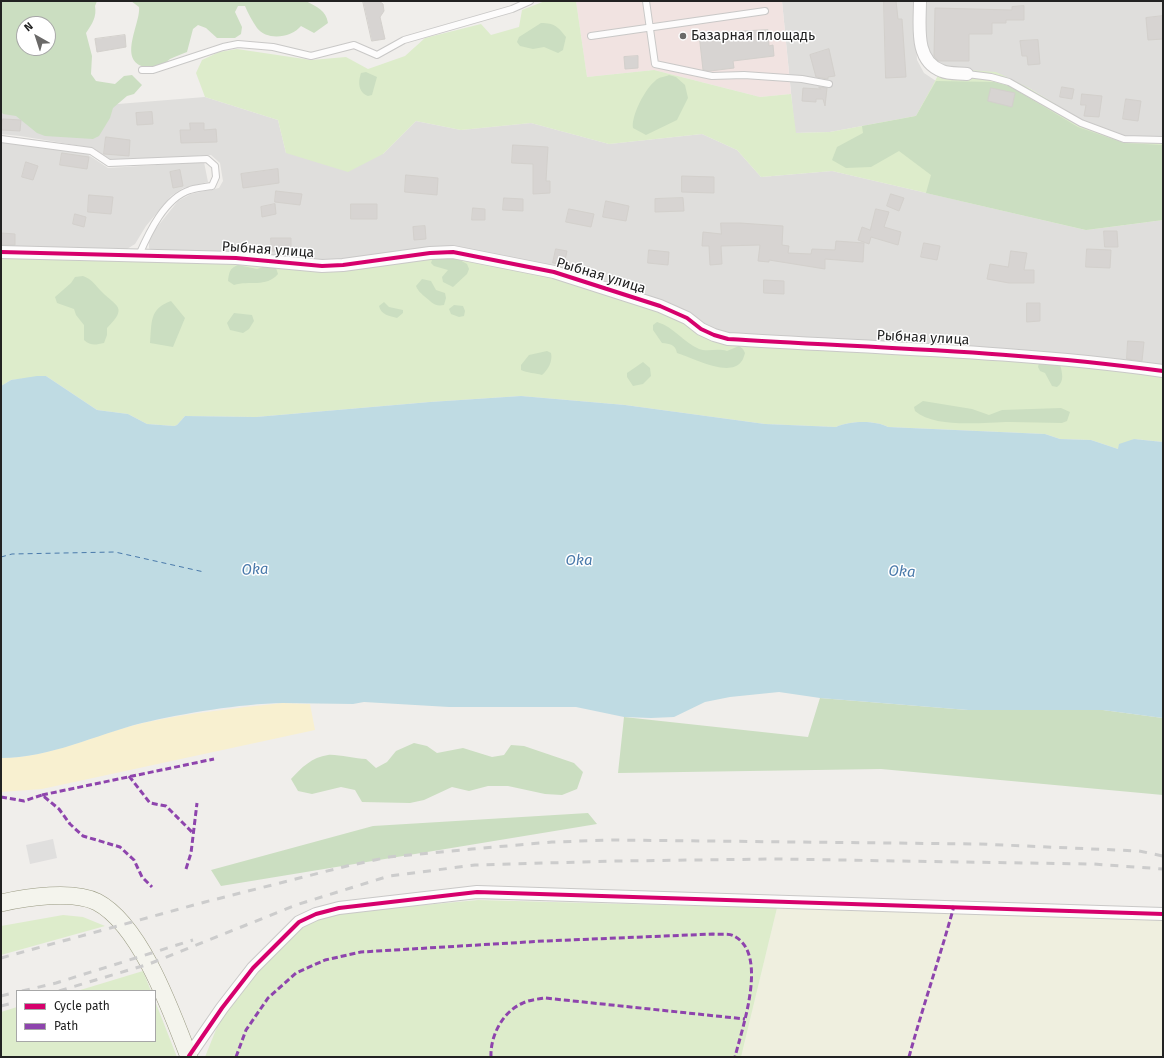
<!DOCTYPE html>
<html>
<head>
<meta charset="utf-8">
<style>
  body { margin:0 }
  #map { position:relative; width:1164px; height:1058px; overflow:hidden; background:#f0eeeb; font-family:"Fira Sans",sans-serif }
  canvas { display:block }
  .frame { position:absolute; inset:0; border:2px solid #222; pointer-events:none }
  .legend { position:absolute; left:16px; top:990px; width:140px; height:52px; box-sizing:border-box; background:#fff; border:1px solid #a7a7a7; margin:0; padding:5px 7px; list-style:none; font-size:12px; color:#222 }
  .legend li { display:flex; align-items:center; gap:8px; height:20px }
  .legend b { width:20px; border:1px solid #a7a7a7 }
  .north { position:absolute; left:16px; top:16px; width:40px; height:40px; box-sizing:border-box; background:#fff; border:1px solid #a7a7a7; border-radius:50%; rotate:321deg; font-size:11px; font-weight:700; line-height:16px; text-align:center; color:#222 }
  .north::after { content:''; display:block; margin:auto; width:14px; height:18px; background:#6a6968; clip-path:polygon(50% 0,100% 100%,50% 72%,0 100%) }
</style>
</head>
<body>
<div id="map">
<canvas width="1164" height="1058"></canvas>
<div class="frame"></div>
<ul class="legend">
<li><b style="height:5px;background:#d6006c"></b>Cycle path</li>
<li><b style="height:5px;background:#8e44ad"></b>Path</li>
</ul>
<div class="north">N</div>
</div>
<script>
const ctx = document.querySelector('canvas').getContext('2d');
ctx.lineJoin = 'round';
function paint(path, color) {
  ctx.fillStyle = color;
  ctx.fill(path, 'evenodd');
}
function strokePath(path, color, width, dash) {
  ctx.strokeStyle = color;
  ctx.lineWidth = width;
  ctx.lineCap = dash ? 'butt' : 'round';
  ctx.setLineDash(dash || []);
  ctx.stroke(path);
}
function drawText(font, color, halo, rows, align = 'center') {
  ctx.font = font + ' "Fira Sans",sans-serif';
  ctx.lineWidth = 3;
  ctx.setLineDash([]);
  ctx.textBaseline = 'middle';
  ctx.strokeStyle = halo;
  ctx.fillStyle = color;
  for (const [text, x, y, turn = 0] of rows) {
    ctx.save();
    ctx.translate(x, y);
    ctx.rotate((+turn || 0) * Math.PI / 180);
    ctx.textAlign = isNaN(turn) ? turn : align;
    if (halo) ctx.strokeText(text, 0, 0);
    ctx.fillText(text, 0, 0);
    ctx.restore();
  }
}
paint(new Path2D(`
  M782,1H914L917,60L924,73L936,81L916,116L830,132L795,133Z
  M923,1H1163V138L1125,136L1083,121L1029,88L942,68L925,55Z
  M1,77L93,106L205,97L278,120L286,153L383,154L416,121L461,130L531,123L609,144L702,134L737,150L761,177L832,171L1086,230L1163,220V368L728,335L341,261L318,262L154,253L149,248V239L153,232L178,201L191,194L219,188L223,181L220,163L211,155L112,161L93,148L20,136L1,134Z
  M1,142L87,154L108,168L204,162L208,182L183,188L171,196L146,226L135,244L127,249L117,250L1,249Z`), '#dfdedc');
paint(new Path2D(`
  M576,1H782L791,94L760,97L654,70L587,77Z`), '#f1e3e1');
paint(new Path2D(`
  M777,908L1163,919V1057H741Z`), '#efefdf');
paint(new Path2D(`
  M545,1H576L587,77L654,70L760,97L791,94L796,133L830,132L916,116L942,68L996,72L1029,88L1083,121L1125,136L1163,138V220L1086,230L832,171L761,177L737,150L702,134L609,144L531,123L461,130L416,121L383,154L348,172L286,153L278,120L205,97L196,73L202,60L219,52L237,49L311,60L346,57L368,69L405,56L425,38L481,24L491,35L519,27L522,10Z
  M454,248L676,306L690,314L702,325L728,334L1163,368V442L1134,439L1118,449L1091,440L1060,439L1045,434L888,427C874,420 850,421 836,427L765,424L625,405L521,396L430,402L256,417L185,416L177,425L174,426L147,424L128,414L97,410L46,376L11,380L1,386V249L318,262Z
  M478,900L777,908L741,1057H205L223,1012L254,973L302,927L320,917L339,913Z
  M63,915L83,917L105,926L1,955V926Z
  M143,971L151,991H77Z
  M155,1001L177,1057H1V1012L17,1007V1041H155Z`), '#ddeccb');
paint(new Path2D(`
  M1,1H97L95,6C97,17 92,24 86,33L92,56L91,74L96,81L115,84L124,76L132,75L142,85L134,94L127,96L113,108L110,118L99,136L93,139L45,136L37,133L16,116L3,114L1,111ZM24,24H48V48H24Z
  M131,1H306C317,7 326,10 328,23L314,33L301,26C291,38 267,41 257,28C252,21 248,13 245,6H238L235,12L242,27L241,34L235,38H217L206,28L198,25L193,29L187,52C182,54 176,56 170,59C167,61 164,65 161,67C157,68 149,67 145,67C117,61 141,23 139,7Z
  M541,23C555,23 558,27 566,37L563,50L558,53L544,47L533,49L520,46L517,42L519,37Z
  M366,72L377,77L372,95L368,96C358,92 358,82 361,73Z
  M669,75L676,77L685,85L688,98L677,120L646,135L633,128C631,116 645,89 655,81C658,77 665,77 669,75Z
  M936,81L994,82L1009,86L1078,127L1124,143L1163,145V220L1086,230L926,193L931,175L899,151L871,167L846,168L832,160L837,147L863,133L862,126L916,116Z
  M447,253L467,264L469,269L467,274L453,287L443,282L442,277L448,270L434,266L431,263L433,257Z
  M238,265L257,269L269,265L276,268L278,274C266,288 249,280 234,285L228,281C229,272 230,268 238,265Z
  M83,276C93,280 94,284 102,292C117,307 128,307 107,328V335L104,343C95,345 91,346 84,340V325L76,315L74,309L57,303L55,297L71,283L75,277Z
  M422,279L431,281L436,290L445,293L446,298L444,305C433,307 431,301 424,296C420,292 418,291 416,286Z
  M171,301L185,318L173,347L150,343C152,322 149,309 171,301Z
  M384,302L389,307L403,310V313L397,318C390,316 381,315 379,306Z
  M454,305L463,306L465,311L464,316L459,317L451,314L449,309Z
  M234,313L252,315L254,321L249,329L243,333L230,330L227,323Z
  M657,322C674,327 683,342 699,349C707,352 718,348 727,351L739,346L743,349L745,353C744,356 743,360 741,362C729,378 691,357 677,353C675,344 670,344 662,343L653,330V325Z
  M547,351L551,353C553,361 548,370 542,375C535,373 527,373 521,370V365L529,355Z
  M643,362L650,368L651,376L643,384L633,386L627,377V373Z
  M1039,363L1060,364C1062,373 1065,381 1057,387L1052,386L1045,373L1040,371L1038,367Z
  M923,401L972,409L989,415L1002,410L1061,408L1070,412L1067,421L1062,423C1045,423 1028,422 1010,422C983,422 936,429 915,411L914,407Z
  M820,698L968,710H1103L1163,718V795L881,769L618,773L624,717L808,737Z
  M414,743L427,746L437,753L463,748L492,757L504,755L511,745L524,746L574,763L583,772L577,789L562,795L545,794L508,786H488L469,791L452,787L424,800L410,803L362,802L355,790L341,787L312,794L298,791L291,779C301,768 312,757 328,755C337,754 355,759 366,759L376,768L387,762L396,751Z
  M588,813L597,824L221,886L211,870L373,826Z`), '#cbdec1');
paint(new Path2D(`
  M282,703L310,704L315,730L42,789L1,792V758C51,758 95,734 143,723C189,713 236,708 282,703Z`), '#f8f0d0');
paint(new Path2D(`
  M53,839L57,858L30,864L26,845Z`), '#e0dfde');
paint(new Path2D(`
  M37,376H46L97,410L128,414L147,424L174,426L177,425L185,416L256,417L430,402L521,396L625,405L765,424L836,427C850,421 874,420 888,427L1045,434L1060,439L1091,440L1118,449L1119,444L1134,439L1163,442V718L1103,710H968L820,698L779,692L730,697L705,702L674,717L651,718L624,717L576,707H449L364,702L353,704C330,704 306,703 283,703C239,704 185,713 142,723C95,735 50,758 1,758V386L11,380Z`), '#bfdbe3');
strokePath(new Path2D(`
  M1,557L12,554L115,552L204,572`), '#4a7aab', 1, [5, 4]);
const building = new Path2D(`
  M363,1H379L383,4L384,11L380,17L385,39L372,41Z
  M884,1H896L898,19H902L906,77L886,78Z
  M1024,6V20H1006V23H992V34H969V61H938L934,56L935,8L1012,10V7Z
  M1163,16V39L1148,40L1146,18Z
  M768,30L769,46L773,45L774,56L733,61L734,68L710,71L703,70L699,34Z
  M125,35L126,47L97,52L95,39Z
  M1038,40L1040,64L1028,65L1027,56H1022L1020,41Z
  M829,49L835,76L828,77V79L816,77L810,55Z
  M638,56V68L625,69L624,57Z
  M819,87L827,88L825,106L823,99H816V102L802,101L803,88L820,89Z
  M1062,87L1074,89L1072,99L1060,97Z
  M991,88L1015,93L1012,107L988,101Z
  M1082,94L1102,96L1099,117L1084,116L1086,105H1081Z
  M1126,99L1141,101L1138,121L1123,119Z
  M152,112L153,124L137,125L136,113Z
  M3,119L21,120L20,131L2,130Z
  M190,123H204V130L216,129L217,142L181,143L180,130H190Z
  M106,137L130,140L129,156L104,154Z
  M513,145L548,147L546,181H550V193L533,194V164L512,163Z
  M62,153L89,157L87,169L60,165Z
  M26,162L38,166L33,180L22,177Z
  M278,169L279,183L243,188L241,174Z
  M180,170L183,186L173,188L170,172Z
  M406,175L438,178L437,195L405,192Z
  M682,176L714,177V193L682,192Z
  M276,191L302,194L300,205L275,202Z
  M891,194L904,198L899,211L887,206Z
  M89,195L113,197L111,214L88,212Z
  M504,198L523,199V211L503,210Z
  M683,198L684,211L655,212V199Z
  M606,201L629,206L626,221L603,217Z
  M275,204L276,214L262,217L261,207Z
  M351,204H377V219H351Z
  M473,208L485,209V220H472Z
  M569,209L594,214L591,227L566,222Z
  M876,209L889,212L884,227L901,232L898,245L871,237L869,244L858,240L862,227L870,230Z
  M75,214L86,217L84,227L73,224Z
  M721,223H740L783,226L782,245L789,246L788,253L811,254L812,249L835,250L836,241L864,243L863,262L825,259V269L769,260V262L758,261L760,245L721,246L722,264L710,265L709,246H702L703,232L721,234Z
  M425,226L426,239L414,240L413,227Z
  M1104,231H1117L1118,247H1105Z
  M1,233L15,234V245H1Z
  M271,238H291V251H272Z
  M924,243L940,246L937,260L921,257Z
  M556,249L567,251L564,265L553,263Z
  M1087,249L1111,250L1110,268L1086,267Z
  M649,250L669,252L668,265L648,263Z
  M1011,251L1027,253L1024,270H1034V283H1009L987,279L990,264L1008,267Z
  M764,280L784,281V294L764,293Z
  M1027,303H1040V321L1027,322Z
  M1128,341L1144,342L1142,361L1127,359Z`);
paint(building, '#d7d4d2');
strokePath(building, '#d3d0cc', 1);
const lane = new Path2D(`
  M646,1L655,64L712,76L744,75L802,79L829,84
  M591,36L765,11
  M142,70H153L223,47L238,44L273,47L311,56L354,45L377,55L404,40L512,9L530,1
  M967,74L991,77L1009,82L1081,123L1124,139L1163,140
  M1,139L91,151L109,163L207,159L215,166L216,177L212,186C205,187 197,188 190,190C165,198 149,232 139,255`);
const street = new Path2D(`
  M920,1C920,25 914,61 942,71C949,74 959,73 967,74
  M1,252L236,258L322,266L343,265L430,253L453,252L554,272L660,306L687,318L701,329L714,335L728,339C873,348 1019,351 1163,371
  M189,1056L222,1008L253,968L299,922L316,914L339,908L477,892L1163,914`);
const secondary = new Path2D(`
  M1,903C26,897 74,890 97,902C141,925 172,1013 189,1057`);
strokePath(lane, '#c9c8c7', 8);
strokePath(street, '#c9c8c7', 14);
strokePath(secondary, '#999a82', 18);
strokePath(lane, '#fdfcfc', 6);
strokePath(street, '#fdfcfc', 12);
strokePath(secondary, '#f4f4ed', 17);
strokePath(new Path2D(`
  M1,958L205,902L347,866L389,857L472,849L552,842L614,840L980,844L1139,851L1163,856
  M22,991L56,983L193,940
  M59,991L149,964L296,905L389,876L475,865L617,861L775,859L1093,864L1163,869
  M1,996L17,992
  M1,1006L17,1002`), '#ccc', 3, [8, 8]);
strokePath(new Path2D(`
  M129,776L150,803L166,806L193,833
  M42,795L214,759
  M1,797L24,801L42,795L59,809L70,824L83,836L120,847L134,860L142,877L152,887
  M186,869L191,853L197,803
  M236,1057L246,1030L268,998L296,973L325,960L361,952L544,941L713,934C719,935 729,933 734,936C769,954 742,1028 735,1057
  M491,1057C490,1036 503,1011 523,1003C529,1000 538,999 545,998L745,1019
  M909,1057C923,1006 940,957 954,906`), '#8e44ad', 3, [6, 3]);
strokePath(new Path2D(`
  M1,252L236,258L322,266L343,265L430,253L453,252L554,272L660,306L687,318L701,329L714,335L728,339C873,348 1019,351 1163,371
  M189,1056L222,1008L253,968L299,922L316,914L339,908L477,892L1163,914`), '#d6006c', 4);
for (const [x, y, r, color] of [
  [683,36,4,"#6a6968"]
]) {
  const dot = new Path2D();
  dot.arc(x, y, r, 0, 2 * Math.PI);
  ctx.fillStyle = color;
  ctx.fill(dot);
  strokePath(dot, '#fff', 1.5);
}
drawText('14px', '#222', '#fff', [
  ["Базарная площадь",691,36]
], 'left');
drawText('14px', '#222', '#fff', [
  ["Рыбная улица",268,250,4],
  ["Рыбная улица",601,276,17],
  ["Рыбная улица",923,338,3]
]);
drawText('italic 15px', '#4a7aab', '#fff', [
  ["Oka",579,561],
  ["Oka",255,570,-2],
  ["Oka",902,572,3]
]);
</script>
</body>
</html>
